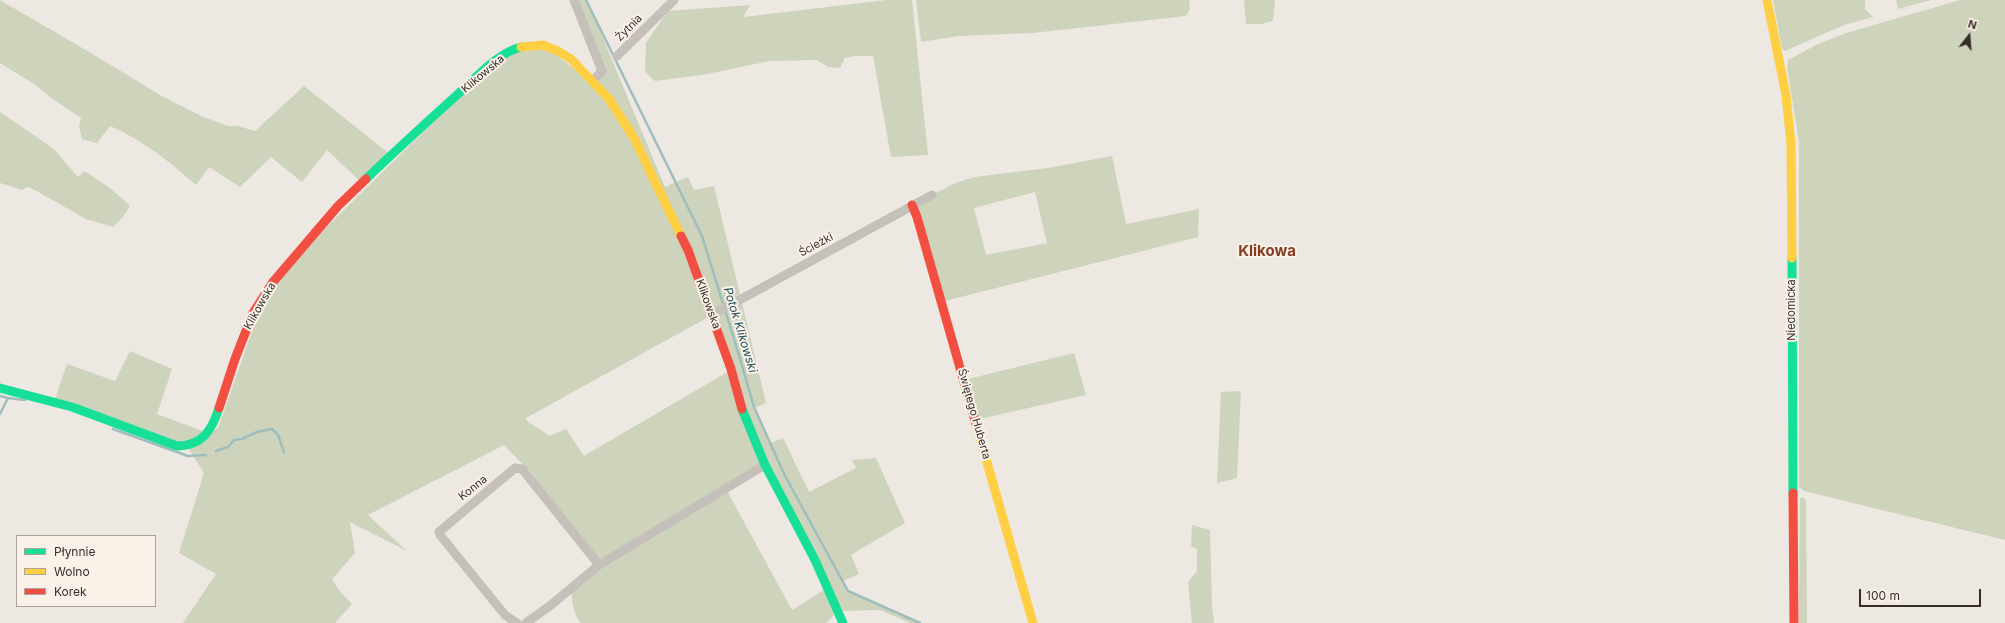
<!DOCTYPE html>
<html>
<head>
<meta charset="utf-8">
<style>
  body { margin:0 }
  #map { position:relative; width:2005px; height:623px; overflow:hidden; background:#ede8e2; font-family:Inter,sans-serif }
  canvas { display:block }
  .legend { position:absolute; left:16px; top:535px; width:140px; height:72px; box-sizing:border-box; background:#faf2e9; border:1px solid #aca49c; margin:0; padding:5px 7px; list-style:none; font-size:12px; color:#372e29 }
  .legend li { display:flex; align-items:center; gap:8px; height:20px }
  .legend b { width:20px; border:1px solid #aca49c }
  .north { position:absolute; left:1949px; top:16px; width:40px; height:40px; -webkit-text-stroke:3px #faf2e9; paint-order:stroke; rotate:17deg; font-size:11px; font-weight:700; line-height:16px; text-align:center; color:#372e29 }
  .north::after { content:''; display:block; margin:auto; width:14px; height:18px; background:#372e29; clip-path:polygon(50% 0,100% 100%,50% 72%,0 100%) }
  .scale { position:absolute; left:1859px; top:589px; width:122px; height:18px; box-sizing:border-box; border:2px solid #372e29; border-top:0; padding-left:5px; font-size:12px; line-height:14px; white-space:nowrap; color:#372e29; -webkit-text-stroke:3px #faf2e9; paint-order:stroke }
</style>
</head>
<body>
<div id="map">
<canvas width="2005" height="623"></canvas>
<ul class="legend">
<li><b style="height:5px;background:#16e098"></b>Płynnie</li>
<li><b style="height:5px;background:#ffcf43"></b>Wolno</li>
<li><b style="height:5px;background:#f24e42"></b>Korek</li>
</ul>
<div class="north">N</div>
<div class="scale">100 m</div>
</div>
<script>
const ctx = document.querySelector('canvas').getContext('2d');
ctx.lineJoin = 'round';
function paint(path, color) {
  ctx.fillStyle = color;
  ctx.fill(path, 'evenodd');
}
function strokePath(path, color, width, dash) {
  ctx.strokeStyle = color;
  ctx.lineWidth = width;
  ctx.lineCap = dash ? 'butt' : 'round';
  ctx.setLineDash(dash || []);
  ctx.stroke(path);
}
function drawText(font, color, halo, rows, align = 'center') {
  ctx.font = font + ' Inter,sans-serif';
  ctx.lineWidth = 4;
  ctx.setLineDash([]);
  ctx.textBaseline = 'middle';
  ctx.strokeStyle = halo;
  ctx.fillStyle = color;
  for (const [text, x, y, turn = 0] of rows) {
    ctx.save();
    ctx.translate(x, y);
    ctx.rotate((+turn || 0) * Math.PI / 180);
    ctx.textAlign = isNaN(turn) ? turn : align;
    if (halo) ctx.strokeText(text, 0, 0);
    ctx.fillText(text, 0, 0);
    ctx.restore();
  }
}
paint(new Path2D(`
  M0,0L101,59L160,95L201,116L228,126H238L255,131L304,86L391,155L362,183L327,150L302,182L271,157L240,187L209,167L196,185C170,162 143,140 110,126L97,143L82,139L79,126L81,118L50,97L34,84L0,63Z
  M574,0H587L665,187L688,177L694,190L714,186L766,403L754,408L770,443L783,438L809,492L856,468L852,460L876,458L905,523L851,555L859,574L843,581L848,591L920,623H910L880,610L838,611L826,623H581C573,614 572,600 571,589L599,565L534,485L535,477L504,445L368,515L407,551L350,522L355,553L332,579L338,589L352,604L335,623H183L216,574L179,553L204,473L187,446L54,402L67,364L115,381L130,351L172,369L157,414L208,433L218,428L254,326L273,290L298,255L468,88L515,51L543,45L592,82L602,71ZM712,315L729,371L584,456L566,429L550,436L528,422L526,418ZM765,465L827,588L792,610L726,489Z
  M887,0H912L928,155L891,157L873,56H855L845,58L840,68L828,67L816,60L770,61L702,75L655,81L645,72L646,43L668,11L750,5L743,17Z
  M916,0H1189L1190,9L1186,16L1033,33L958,36L921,42Z
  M1244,0H1275L1273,21L1261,24H1246Z
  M1773,0H1865V9L1873,17L1844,25L1785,51L1782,49Z
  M1896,0H1931L1898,9Z
  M1960,0H2005V540L1804,491L1799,487V142L1787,67L1788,60L1818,44L1846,33Z
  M0,112L54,149L78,177L84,171C101,181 116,192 130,206L123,217L113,227L86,219L31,188L26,187L22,190L0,183Z
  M1112,156L1126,224L1199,209L1198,237L941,302L912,206L953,184L974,177L1048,168ZM1035,192L1047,243L986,255L974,208Z
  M1074,353L1086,395L975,420L964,380Z
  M1241,391L1237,478L1217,483L1221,392Z
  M1800,498H1804L1806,501L1807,623H1799Z
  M1192,525L1210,530L1212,605L1214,623H1192L1188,582L1197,571V549L1191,546Z`), '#ced3bc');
strokePath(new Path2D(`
  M586,0L702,236L738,352L754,407L784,474L848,591L920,623
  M0,396L8,398L0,414
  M8,398L25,400
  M113,429L188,456L206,455
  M216,451L228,447L234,440L242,439L257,432L272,429L278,435L284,452`), '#9ebebe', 2.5);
strokePath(new Path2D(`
  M574,0L602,71L592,82
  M617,56L674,0
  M712,315L932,195
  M517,623L505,615L440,535L439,532L515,468L522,469L599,565
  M526,623L551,605L599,565L765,465`), '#c6c0bb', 9);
strokePath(new Path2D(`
  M366,179C396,150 427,122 458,94C476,78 497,53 521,47
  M1792,258L1793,493
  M0,388L72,407L177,446C202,446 212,430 219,408
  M742,409L765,465L815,560L843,623`), '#16e098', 9);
strokePath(new Path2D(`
  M1767,0L1786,95L1791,144L1792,258
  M521,47L543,45L558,51L571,59L609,99L634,138L681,236
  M976,424L1033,623`), '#ffcf43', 9);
strokePath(new Path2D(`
  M912,205L917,217L976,424
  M681,236L688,250L731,369L742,409
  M219,408L235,359L253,313L273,282L338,206L366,179
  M1793,493L1794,623`), '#f24e42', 9);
drawText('11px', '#372e29', '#faf2e9', [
  ["Żytnia",629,28,-45],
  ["Klikowska",483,74,-40],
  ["Ścieżki",816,245,-29],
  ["Klikowska",708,304,70],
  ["Klikowska",260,306,-60],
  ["Niedomicka",1792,310,-90],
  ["Świętego Huberta",974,414,74],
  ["Konna",473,488,-39]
]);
drawText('italic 12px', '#1e5459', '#faf2e9', [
  ["Potok Klikowski",740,330,73]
]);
drawText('bold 15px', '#863c22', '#faf2e9', [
  ["Klikowa",1267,251]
]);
</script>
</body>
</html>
